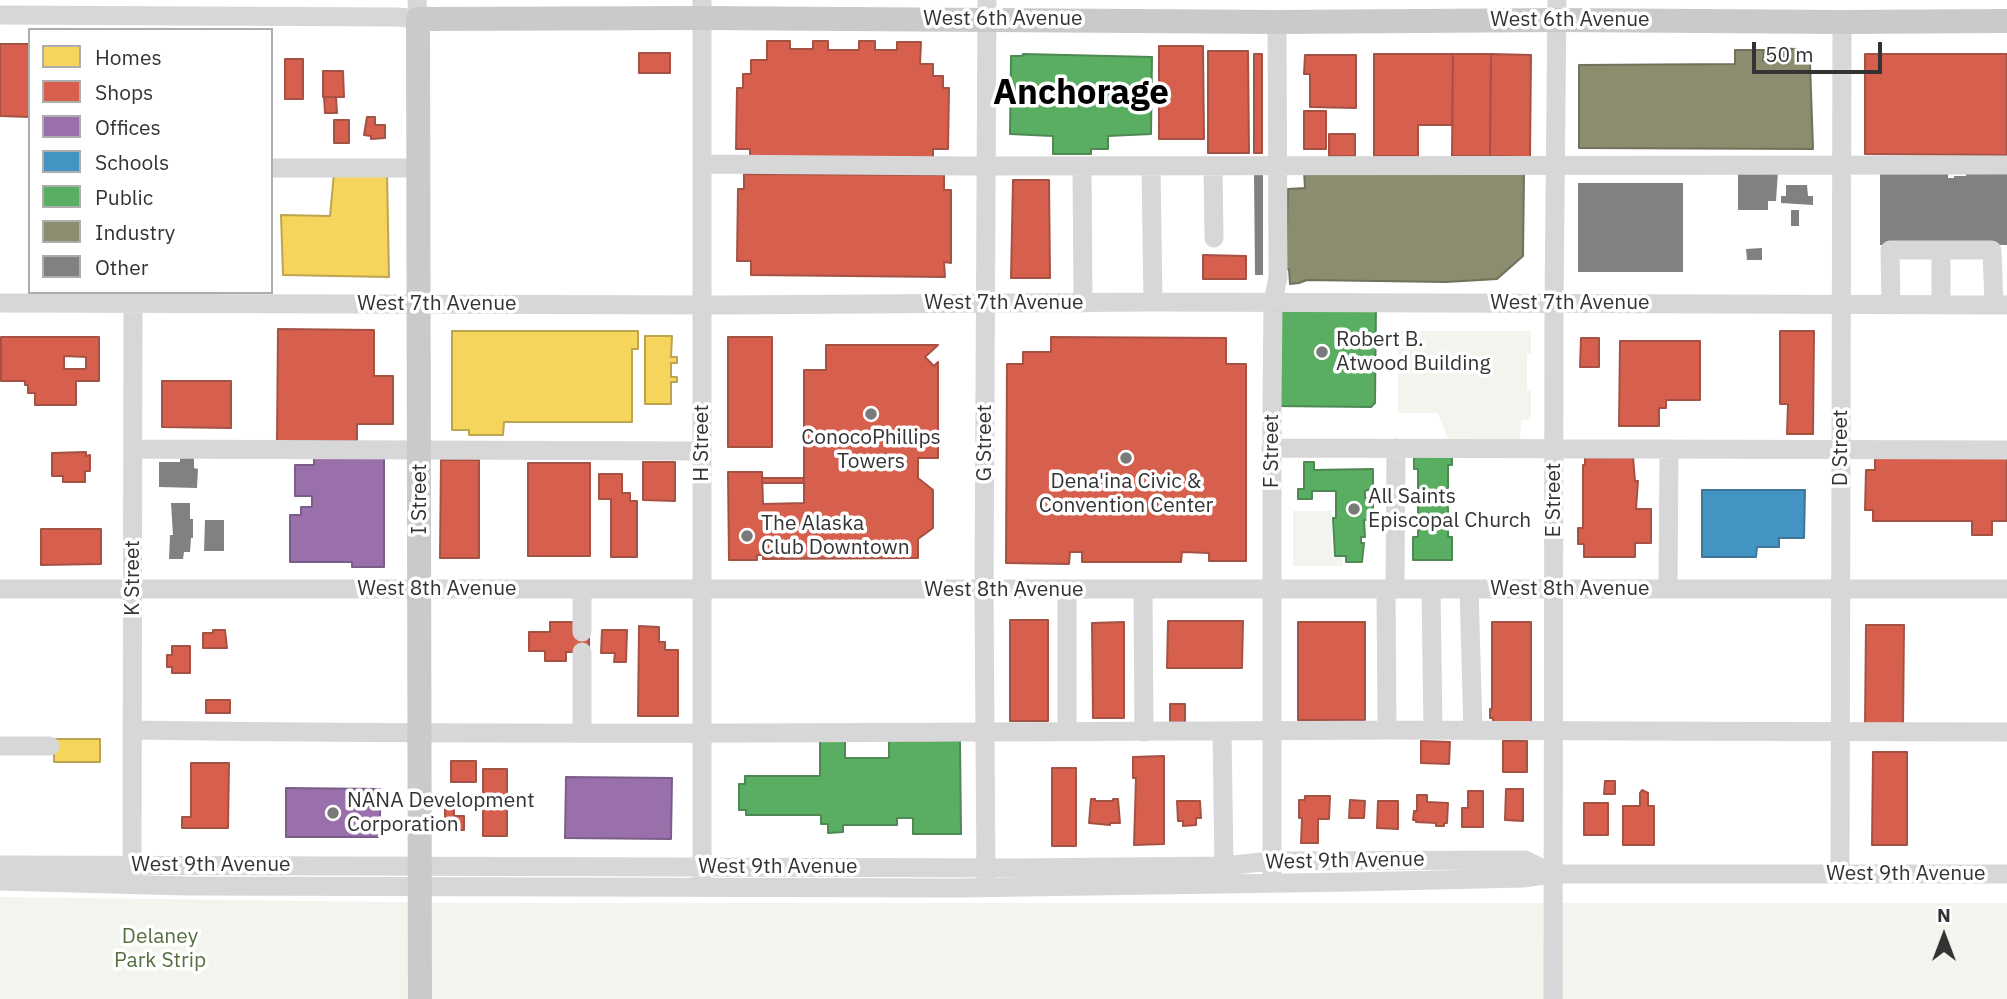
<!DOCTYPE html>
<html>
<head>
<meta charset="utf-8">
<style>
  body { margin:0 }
  #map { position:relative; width:2007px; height:999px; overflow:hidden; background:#fff; font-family:"IBM Plex Sans",sans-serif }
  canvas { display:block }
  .legend { position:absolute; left:28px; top:28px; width:245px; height:266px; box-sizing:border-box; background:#fff; border:2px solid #adadad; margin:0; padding:9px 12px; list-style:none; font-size:21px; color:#333 }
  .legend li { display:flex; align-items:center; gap:14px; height:35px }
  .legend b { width:35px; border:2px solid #adadad }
  .north { position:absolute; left:1909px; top:901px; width:70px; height:70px; -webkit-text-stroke:5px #fff; paint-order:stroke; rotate:0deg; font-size:19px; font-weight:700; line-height:28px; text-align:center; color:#333 }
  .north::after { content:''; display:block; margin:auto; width:24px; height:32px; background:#333; clip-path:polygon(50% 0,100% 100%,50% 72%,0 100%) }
  .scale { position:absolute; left:1752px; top:42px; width:130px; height:32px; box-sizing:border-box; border:4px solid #333; border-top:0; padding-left:9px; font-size:21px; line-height:24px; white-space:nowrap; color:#333; -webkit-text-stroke:5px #fff; paint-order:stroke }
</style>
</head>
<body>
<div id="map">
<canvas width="2007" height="999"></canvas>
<ul class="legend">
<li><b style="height:19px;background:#f6d55c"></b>Homes</li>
<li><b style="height:19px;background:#d6604d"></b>Shops</li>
<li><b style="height:19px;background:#9970ab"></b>Offices</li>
<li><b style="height:19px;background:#4393c3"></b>Schools</li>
<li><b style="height:19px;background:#5aae61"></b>Public</li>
<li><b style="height:19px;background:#8c8c6e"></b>Industry</li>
<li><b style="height:19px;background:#818181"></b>Other</li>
</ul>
<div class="north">N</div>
<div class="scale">50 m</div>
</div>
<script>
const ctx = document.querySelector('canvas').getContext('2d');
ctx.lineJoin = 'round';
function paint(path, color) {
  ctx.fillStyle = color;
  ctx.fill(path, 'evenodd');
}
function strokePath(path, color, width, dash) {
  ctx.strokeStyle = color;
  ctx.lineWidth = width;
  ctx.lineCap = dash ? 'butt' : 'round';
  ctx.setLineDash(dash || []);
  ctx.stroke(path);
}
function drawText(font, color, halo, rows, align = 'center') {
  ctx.font = font + ' "IBM Plex Sans",sans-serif';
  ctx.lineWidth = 7;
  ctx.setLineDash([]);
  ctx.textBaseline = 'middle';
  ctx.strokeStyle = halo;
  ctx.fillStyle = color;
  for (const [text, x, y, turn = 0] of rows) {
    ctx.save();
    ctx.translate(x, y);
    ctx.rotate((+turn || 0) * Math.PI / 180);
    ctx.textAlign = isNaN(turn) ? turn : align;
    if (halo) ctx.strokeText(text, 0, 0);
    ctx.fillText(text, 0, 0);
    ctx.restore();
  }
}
paint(new Path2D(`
  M1398,331H1531V354H1527V390L1531,391V419L1521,420L1520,440L1448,439L1438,413H1398Z
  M1293,511H1332V556H1343V566H1293Z
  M0,897L459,903H2007V999H0Z`), '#f1f5ed');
const homes = new Path2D(`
  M334,173H387L389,277L283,275L281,215L330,216Z
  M452,331H638V349H632V422H504L503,435H469V430H452Z
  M645,336H672L671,357H677V363H671V377H677V382H671V404H645Z
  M54,739H100V762H54Z`);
paint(homes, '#f6d55c');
strokePath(homes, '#bca450', 2);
const shops = new Path2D(`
  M767,41H790V49H813V41H828V50H859V41H875V50H897V42H921L920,64H933V76H943V88H949L948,149H933V159L750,158V149H736L737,88H743V74H751V60H767Z
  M0,44H30V117L0,116Z
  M1159,46H1203L1204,139H1159Z
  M1208,51H1248L1249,153H1208Z
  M639,53H670V73H639Z
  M1254,54H1262V153H1254Z
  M1374,54H1453L1452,125H1418V156H1374Z
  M1453,54H1491L1490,156H1452Z
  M1491,54L1531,55L1530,157L1490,156Z
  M1865,54H2007V155L1865,154Z
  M1305,55H1356V108L1310,107V74H1304Z
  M285,59H303V99H285Z
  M323,71H343L344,97H323Z
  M324,97H336L337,113H325Z
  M1304,111H1326V149H1304Z
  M367,117H375V125H385V138L371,139V136L364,135Z
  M334,120H349V143H334Z
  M1329,134H1355V156H1329Z
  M744,174L944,175V190H951V263L944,262L945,277L751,275V261H737L738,189H744Z
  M1013,180H1049L1050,278H1011Z
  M1203,255L1246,256V279H1203Z
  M278,329L374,330V376H393V424H357V441H277Z
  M1780,331H1814L1813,434H1787L1788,404H1780Z
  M1,337H99V381H76V405H35V393H28V385H25V381H1Z
  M728,337H772V447H728Z
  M1051,337L1226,338V364H1246V561H1209V553L1182,552L1181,562H1082V552H1070L1069,564L1006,563L1007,364H1023V352H1051Z
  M1581,338H1599V367H1580Z
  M1620,341H1700V400H1666V408H1659V426H1619Z
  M826,345H938L925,357L934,366L938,362V458H918V478L933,490V528L918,539V558L763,559V555H757V560H729L728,472H762L763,504L804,503V370H826Z
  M64,356L86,357V369H64Z
  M162,381H231V428L162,427Z
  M86,452V456L90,455V471H85V482H63V476H52V453Z
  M1633,457L1635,481H1638L1636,509H1651V543H1635V557H1584V544H1578V528H1583V465H1585V458Z
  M1875,457L2007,458V521H1992V535H1972V521H1873V510H1865L1866,470H1875Z
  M441,460H479V558H440Z
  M643,462H675V501L643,500Z
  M528,463H590V556H528Z
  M599,474H622V493H630V501H637V557H611V499H599Z
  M762,478H804V483H762Z
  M41,529H101V564L41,565Z
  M1010,620H1048V721H1010Z
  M1168,621H1243L1242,668H1167Z
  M550,622H574L589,633V652H566V661H545V651H529V632H550Z
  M1124,622V718H1093L1092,623Z
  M1298,622H1365V720H1298Z
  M1492,622H1531V724L1493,725V718H1490V709H1492Z
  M1866,625H1904L1903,727H1865Z
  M639,626L659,627V642H665V650H678V716H638Z
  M213,630H225L227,648H203V633H213Z
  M602,630H627L626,662H614L615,653H601Z
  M172,646H190V673H172V667H167V655H172Z
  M206,700H230V713H206Z
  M1170,704H1185V722H1170Z
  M1421,741L1450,742L1449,764L1421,763Z
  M1503,741H1527V772H1503Z
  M1873,752H1907V845H1872Z
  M1164,756V844L1134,845L1136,778H1133V757Z
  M451,761H476V782H451Z
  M191,763H229L228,828H182V817H191Z
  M1052,768H1076V846H1052Z
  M483,769H507V836H483Z
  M1605,781H1615V794H1604Z
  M1506,789H1523V821L1505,820Z
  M1642,790L1648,793V806H1654V845H1623V806H1640V793Z
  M1468,791H1483V827H1462V808H1468Z
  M1417,795H1427V802L1448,803L1447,823H1444V826H1436V823L1416,822V820H1413L1414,811H1417Z
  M1305,796H1330L1329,819H1318V843H1301L1302,818H1299V800H1305Z
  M1091,799H1095V801H1113V799H1118L1120,823H1110V825L1089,823Z
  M1350,800L1365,801L1364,818H1349Z
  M1177,801H1200L1201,818H1196V825L1183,826V821H1178Z
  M1378,801H1398V829L1377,828Z
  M1584,803H1608V835H1584Z
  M445,809H454V816H464V830H445Z`);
paint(shops, '#d6604d');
strokePath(shops, '#a55245', 2);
const offices = new Path2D(`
  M384,456V567H352V562H290V515H301V507H312V496H295V465H314V457Z
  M566,777L672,778L671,839L565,838Z
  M286,788L380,789V837H286Z`);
paint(offices, '#9970ab');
strokePath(offices, '#7a5e87', 2);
const schools = new Path2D(`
  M1702,490H1805L1804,538H1779V547H1757L1756,557H1702Z`);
paint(schools, '#4393c3');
strokePath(schools, '#3e7698', 2);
const public = new Path2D(`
  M1023,54L1152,57L1151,134L1108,136V149H1091V154H1053V136L1010,134L1011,56H1022Z
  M1271,299L1376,304L1375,403L1371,407L1272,406Z
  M1414,452H1452V465H1448V537H1452V560H1413V537H1418V469H1414Z
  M1304,462H1314V470L1373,469V488L1365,491V498H1373V520H1364L1365,537H1361V543H1364L1362,562H1346V556H1335L1333,518H1336V491H1312V499H1298V489H1304Z
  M820,739H845V758H889V741H960L961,834H913V818H897V825H843V832L828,833V824H821V815H746V810H739V784H745V776H820Z`);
paint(public, '#5aae61');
strokePath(public, '#4e8953', 2);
const industry = new Path2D(`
  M1780,48L1795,49L1801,52L1810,63L1813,149L1579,148V65L1735,64V50H1764L1763,61L1773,51Z
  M1304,171H1524L1523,256L1497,279L1446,282L1307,280L1299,283L1290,284L1289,269H1281L1286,262L1288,189L1305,188Z`);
paint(industry, '#8c8c6e');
strokePath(industry, '#71715c', 2);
paint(new Path2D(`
  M1738,171H1778L1776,201H1768V210H1738Z
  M1880,173H1948V178H1954V176H1966V173H2007V245H1880Z
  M1254,175H1263V275H1255Z
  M1578,183H1683V272H1578Z
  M1786,185H1807L1808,196H1813V205L1781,203V196H1786Z
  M1791,210H1799V226H1791Z
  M1762,248V260H1747L1746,249Z
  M180,454H194V468L198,469L197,488L159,487V462H180Z
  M171,503H190V519H193V538H191L190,552H184L183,559H169L170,535H173Z
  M205,520H224V551H204Z`), '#818181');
strokePath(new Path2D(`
  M702,0V877
  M0,15L397,17L418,19L417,0
  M702,164L966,166L2007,165
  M1082,166L1083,303
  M1151,166L1153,302
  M1213,166L1214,238
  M271,168H418
  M1941,250V305
  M0,303L723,305L1153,302L2007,305
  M1891,305L1890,250H1992L1994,305
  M1271,448L2007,450
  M133,449L702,451
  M0,589H2007
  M1386,589L1387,730
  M1395,589L1396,448
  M1431,589L1433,730
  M1469,589L1473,730
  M1668,589L1669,449
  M1067,590V732
  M1143,590L1144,732
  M582,632V590
  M132,730C550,736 967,732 1385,730C1592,730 1800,733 2007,732
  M1222,731L1224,866
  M582,732V652
  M0,746H50
  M132,864L133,293
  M0,865L1017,868L1224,866L1271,861L1525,860L1553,874
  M1272,874V406L1273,302L1278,277L1277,22
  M1840,874L1842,22
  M0,881L187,886L960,888L1351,882L1523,878L1553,874H2007
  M986,881L984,591L987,0
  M1553,999L1554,303L1557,0`), '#d7d7d7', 19);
strokePath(new Path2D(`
  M420,999L418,19L702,18L1277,22L1558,20L1842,22L2007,21`), '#cacaca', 24);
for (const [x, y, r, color] of [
  [1322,352,7,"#7a7a7a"],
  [871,414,7,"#7a7a7a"],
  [1126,458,7,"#7a7a7a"],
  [1354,509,7,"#7a7a7a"],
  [747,536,7,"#7a7a7a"],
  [333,813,7,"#7a7a7a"]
]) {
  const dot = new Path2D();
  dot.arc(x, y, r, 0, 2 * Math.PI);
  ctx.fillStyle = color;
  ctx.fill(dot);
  strokePath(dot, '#fff', 2.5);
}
drawText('21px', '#333', '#fff', [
  ["West 6th Avenue",1003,19],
  ["West 6th Avenue",1570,20],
  ["West 7th Avenue",1004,303],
  ["West 7th Avenue",1570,303],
  ["West 7th Avenue",437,304],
  ["H Street",702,443,-90],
  ["G Street",985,443,-90],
  ["D Street",1841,448,-90],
  ["F Street",1272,451,-90],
  ["I Street",420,499,-90],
  ["E Street",1554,500,-90],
  ["K Street",133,578,-90],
  ["West 8th Avenue",437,589],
  ["West 8th Avenue",1570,589],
  ["West 8th Avenue",1004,590],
  ["West 9th Avenue",1345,861,-1],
  ["West 9th Avenue",211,865],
  ["West 9th Avenue",778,867],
  ["West 9th Avenue",1906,874]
]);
drawText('21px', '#333', '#fff', [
  ["Robert B.",1336,340],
  ["Atwood Building",1336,364],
  ["ConocoPhillips",871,438,"center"],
  ["Towers",871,462,"center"],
  ["Dena'ina Civic &",1126,482,"center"],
  ["Convention Center",1126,506,"center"],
  ["All Saints",1368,497],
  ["Episcopal Church",1368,521],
  ["The Alaska",761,524],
  ["Club Downtown",761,548],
  ["NANA Development",347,801],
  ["Corporation",347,825]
], 'left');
drawText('21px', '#56703f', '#fff', [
  ["Delaney",160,937],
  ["Park Strip",160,961]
]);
drawText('bold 35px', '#000', '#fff', [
  ["Anchorage",1081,94]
]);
</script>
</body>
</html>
